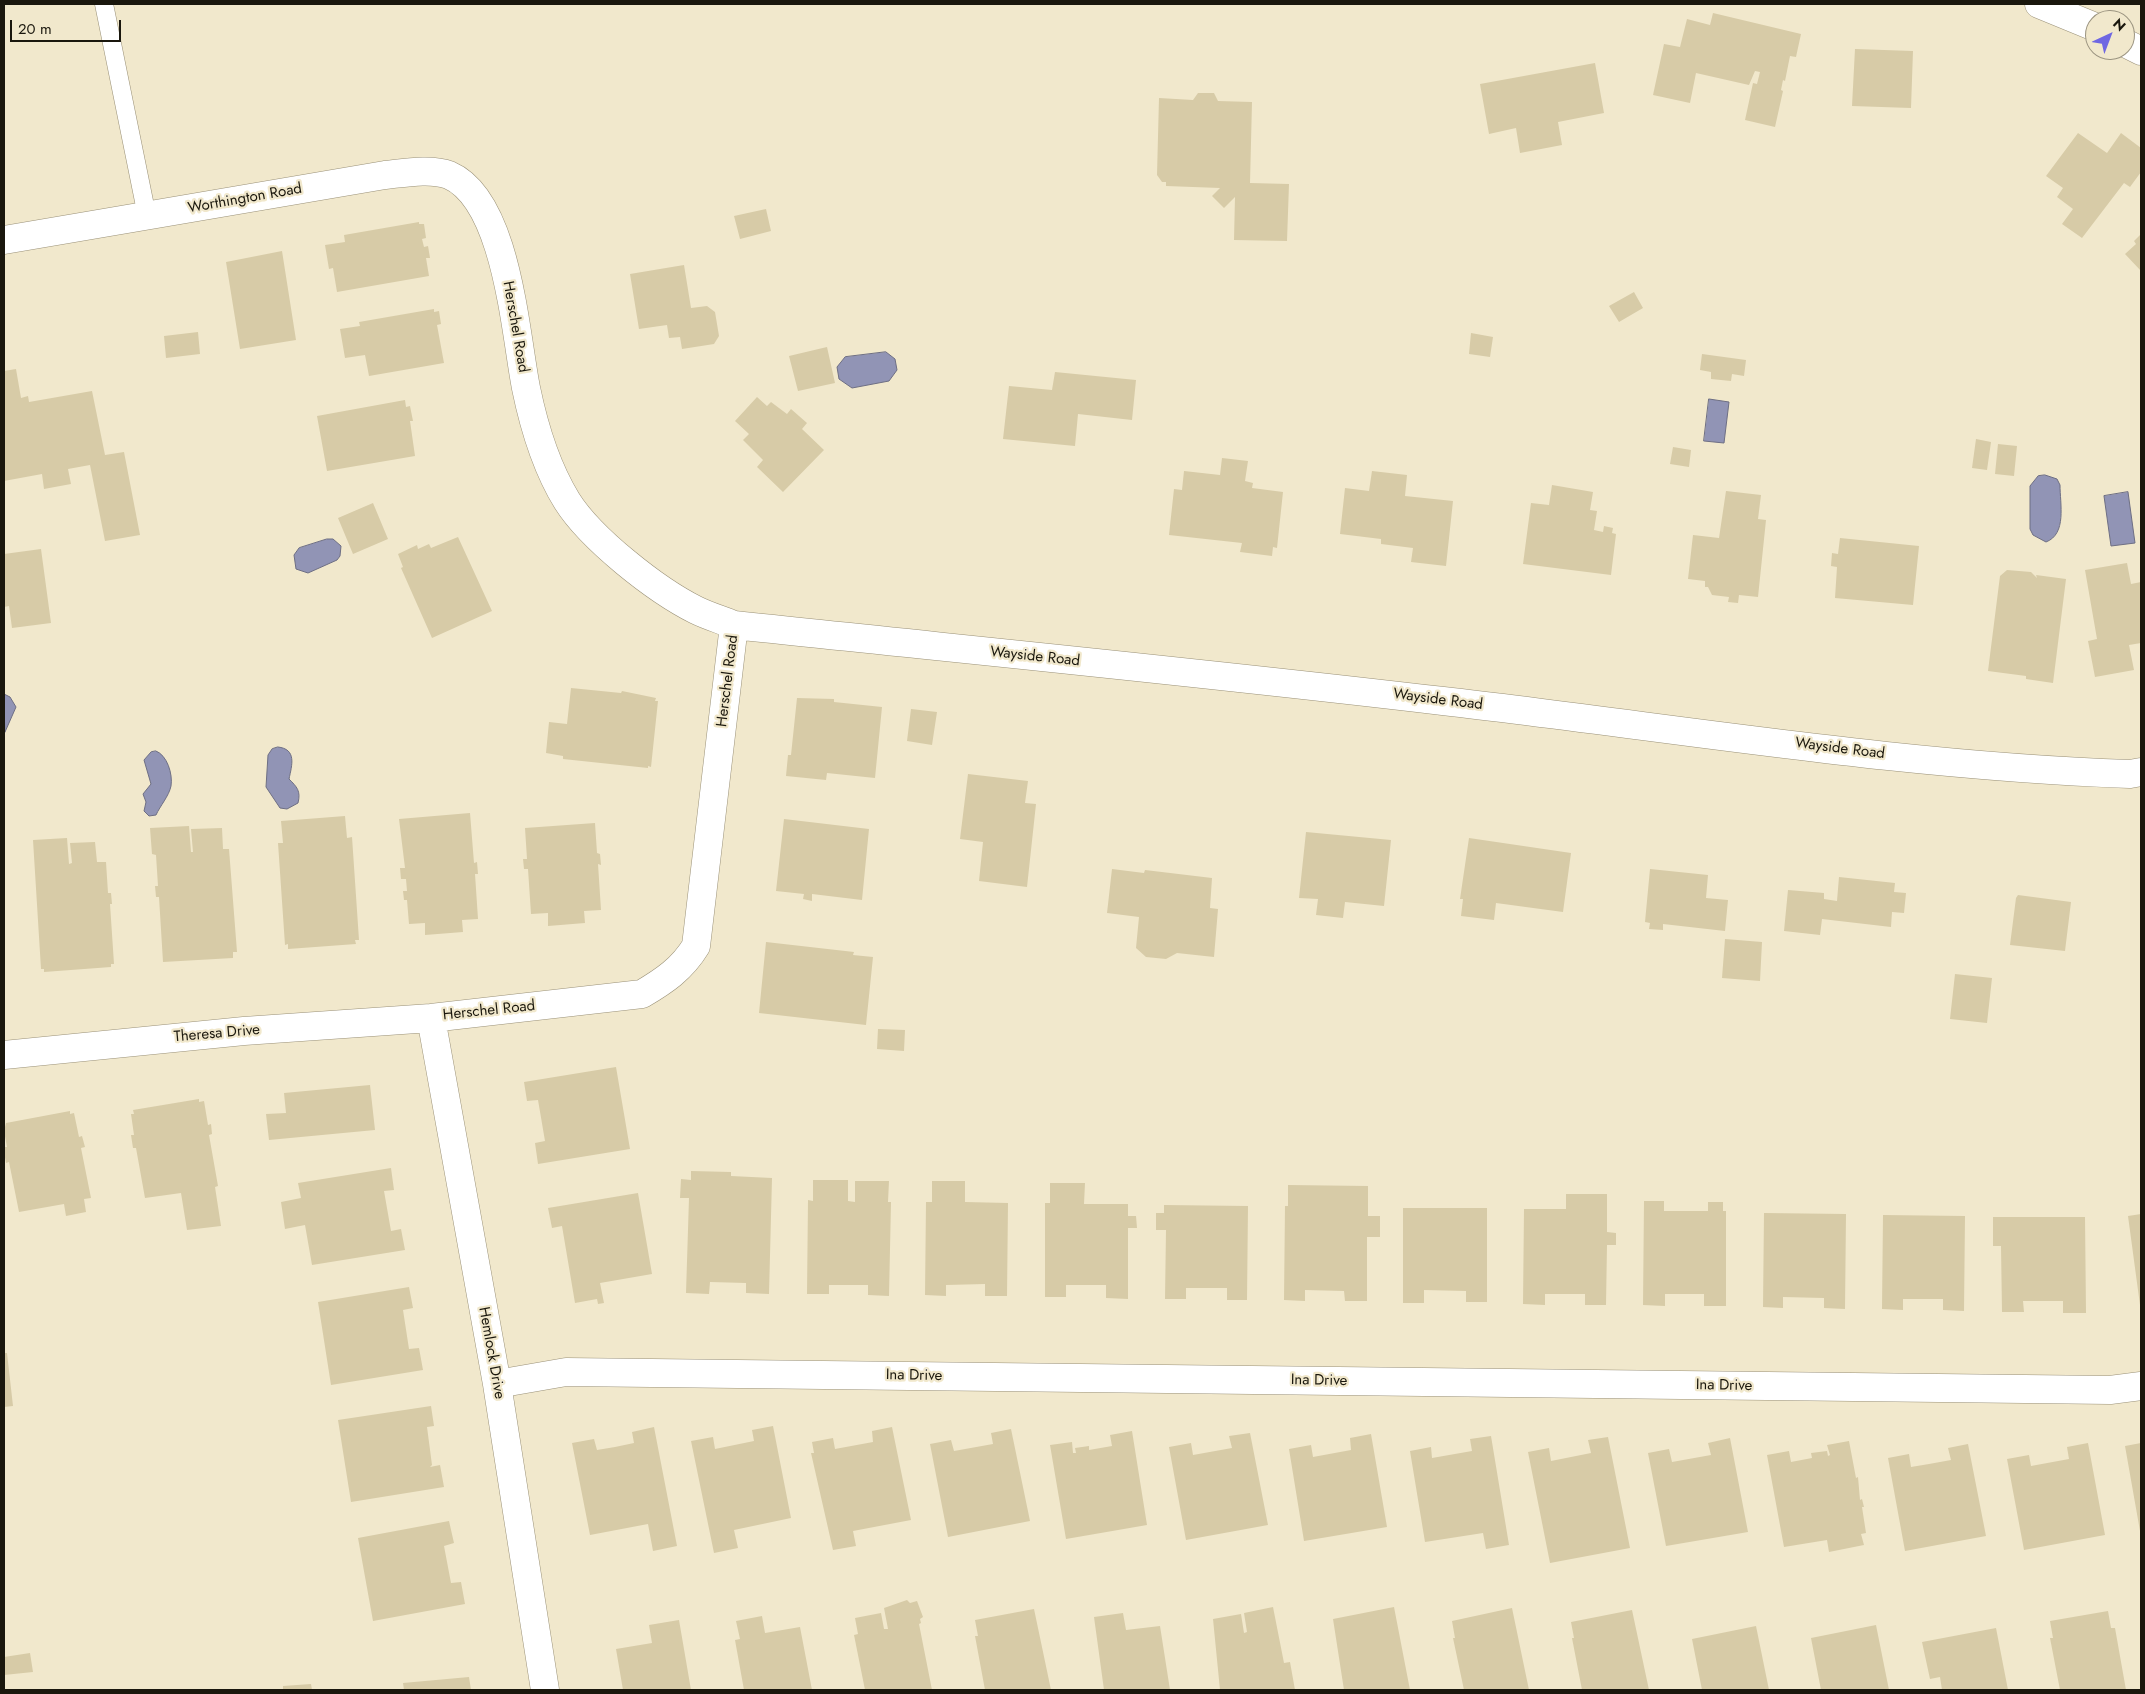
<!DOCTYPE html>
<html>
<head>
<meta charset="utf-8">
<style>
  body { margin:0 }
  #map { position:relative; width:2145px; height:1694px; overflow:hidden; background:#f1e8cc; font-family:Jost,sans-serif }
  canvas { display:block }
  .frame { position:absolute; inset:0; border:5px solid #1a170d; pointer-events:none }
  .north { position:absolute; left:2085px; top:10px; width:50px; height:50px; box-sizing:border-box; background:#f1e8cc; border:1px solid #9b9480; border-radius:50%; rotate:43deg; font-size:14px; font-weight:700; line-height:20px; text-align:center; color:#1a170d }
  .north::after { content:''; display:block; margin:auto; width:18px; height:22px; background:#6f67e2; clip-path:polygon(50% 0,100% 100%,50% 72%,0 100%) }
  .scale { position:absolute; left:10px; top:20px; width:111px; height:22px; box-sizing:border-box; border:2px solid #1a170d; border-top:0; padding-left:6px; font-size:15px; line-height:18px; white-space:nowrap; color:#1a170d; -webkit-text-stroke:4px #f1e8cc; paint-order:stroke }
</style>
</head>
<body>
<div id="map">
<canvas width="2145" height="1694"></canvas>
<div class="frame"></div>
<div class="north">N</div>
<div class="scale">20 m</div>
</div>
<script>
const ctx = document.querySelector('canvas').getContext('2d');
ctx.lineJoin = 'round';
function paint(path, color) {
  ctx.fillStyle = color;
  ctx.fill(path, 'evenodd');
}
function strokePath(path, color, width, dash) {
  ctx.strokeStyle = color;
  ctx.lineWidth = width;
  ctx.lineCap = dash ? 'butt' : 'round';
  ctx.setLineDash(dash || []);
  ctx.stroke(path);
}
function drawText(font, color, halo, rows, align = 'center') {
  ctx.font = font + ' Jost,sans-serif';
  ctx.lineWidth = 4.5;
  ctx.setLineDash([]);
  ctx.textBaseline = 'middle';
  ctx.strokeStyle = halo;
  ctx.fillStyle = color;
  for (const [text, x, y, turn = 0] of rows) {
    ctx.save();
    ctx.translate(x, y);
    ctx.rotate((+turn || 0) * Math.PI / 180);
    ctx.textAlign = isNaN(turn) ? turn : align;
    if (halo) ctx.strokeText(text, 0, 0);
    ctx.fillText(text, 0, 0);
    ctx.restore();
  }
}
const water = new Path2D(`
  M886,352L895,359L897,370L889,381L852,388L839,379L837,367L845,357Z
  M1709,399L1729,402L1724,443L1704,441Z
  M2045,475L2057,479L2060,485C2060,504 2067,534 2046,542L2033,535L2030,529V486L2038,476Z
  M2128,492L2135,543L2111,546L2104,496Z
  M327,539H333L341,546L340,556L337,560L308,573L296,569L294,555L299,548Z
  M4,694L10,697L16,707L5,732Z
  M278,747C297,749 292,765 289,779C297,787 301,791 298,803L287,809L280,808L266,787L268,755L272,749Z
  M156,751C167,755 173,774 171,786C169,796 160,806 156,815L149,816L144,811L146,802L143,794L151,784L144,760L151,752Z`);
paint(water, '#9194b5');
strokePath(water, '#6d6e83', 1);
paint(new Path2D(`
  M1713,13L1801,34L1796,57L1790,56L1785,81L1783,80L1781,90L1783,91L1775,127L1745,120L1753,83L1757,84L1760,72L1755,71L1749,85L1696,73L1690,103L1653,95L1664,44L1680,47L1687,19L1710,25Z
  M1855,49L1913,51L1911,108L1852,106Z
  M1595,63L1604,113L1558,122L1562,145L1520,153L1516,128L1489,134L1480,84Z
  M1198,93H1214L1218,101L1252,102L1250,183L1289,184L1287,241L1234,240L1235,197L1224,208L1212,196L1220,188L1166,186V182H1162L1157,175L1159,98L1193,100Z
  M2078,133L2107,153L2121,133L2141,148V172L2130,187L2124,183L2082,238L2062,224L2073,209L2057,197L2063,188L2046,176Z
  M766,209L771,231L740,239L734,216Z
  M419,222V224H424L426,238L422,239L424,247L428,246L430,258H426L429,276L337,292L333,268L329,269L325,245L345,242L344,235Z
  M2141,234V271L2125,254L2136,244L2134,241Z
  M282,251L296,340L240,349L226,262Z
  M684,265L691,308L707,306L715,312L719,336L714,344L682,349L680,337L669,338L667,325L639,329L630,274Z
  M1634,292L1643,308L1619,322L1609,306Z
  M434,309V312L439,311L441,324L437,325L444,363L369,376L365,355L345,358L340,329L360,326L359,322Z
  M198,332L200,354L166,358L164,336Z
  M1471,333L1493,337L1490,357L1469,354Z
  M827,347L835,383L798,391L789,356Z
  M1702,354L1746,360L1744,376L1732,374L1731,381L1711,379V372L1700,370Z
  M16,369L21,398L28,396L29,402L92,391L105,455L124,452L140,535L105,541L90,465L68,469L71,484L44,489L42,474L4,481V371Z
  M1055,372L1136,380L1132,420L1078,414L1075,446L1003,439L1009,386L1052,390Z
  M757,397L767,406L771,402L787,414L791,409L807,423L802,429L824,450L783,492L757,467L763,460L743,440L749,434L735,421Z
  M405,400L406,407L410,406L413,421H410L415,456L327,471L317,416Z
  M1976,439L1991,442L1987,470L1972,468Z
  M1998,444L2017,446L2014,476L1995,474Z
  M1673,447L1691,450L1689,467L1670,464Z
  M1222,458L1248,461L1245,481L1253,483L1252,488L1283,492L1277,548L1273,547L1272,556L1240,552L1242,543L1169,535L1174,489L1182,490L1184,471L1220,475Z
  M1372,471L1407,475L1405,496L1453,501L1446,566L1411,562L1413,548L1381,544V539L1340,534L1345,488L1369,491Z
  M1552,485L1593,492L1590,510L1597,511L1594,530L1603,532L1604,526L1613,528L1612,533L1616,534L1611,575L1523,564L1531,503L1549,505Z
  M1726,491L1761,495L1758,519L1766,520L1758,597L1739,595L1738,603L1728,602L1729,597L1712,595L1708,587H1705V581L1688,579L1693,535L1719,538Z
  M373,503L388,539L353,554L338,518Z
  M458,537L492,611L432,638L401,568L403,567L398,554L417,545L418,549L429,544L431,548Z
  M1840,538L1919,546L1913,605L1835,598L1837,567L1831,566L1832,553L1838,554Z
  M41,549L51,623L12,628L9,606L4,607V554Z
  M2127,563L2131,584L2141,582V643L2129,645L2134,670L2095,677L2088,641L2097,639L2085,570Z
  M2007,570L2031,572L2037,578L2036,575L2066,579L2053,683L2026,679V676L1988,671L2000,576Z
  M571,688L621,693L622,691L656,698L655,701H658L651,767L648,766V768L563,759V756L546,753L549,722L567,724Z
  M797,698L834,699V702L882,707L875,778L827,773L826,780L786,776L788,755H791Z
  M911,709L937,712L932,745L907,741Z
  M968,774L1028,781L1025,803L1036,804L1027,887L979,881L983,842L960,839Z
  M470,813L474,863L477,862L478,874H475L478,919L462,920L463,932L425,935V923L409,924L407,900H404L403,891H407L406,879H401L400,868H405L399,819Z
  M345,816L347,838L352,837L359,940H355L356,944L288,949V944L285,945L278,843H283L281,821Z
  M784,819L869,829L862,900L812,894V901L803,899L804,894L776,891Z
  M595,823L597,853L600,854L601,865L598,864L601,910L584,911L585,923L548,926V913L531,914L528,869H524L523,859H527L525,828Z
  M189,826L191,852H193L191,829L222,828L223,849H229L237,952H233V958L163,962L159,897H156L155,886H158L156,855L152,854L150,828Z
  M1306,832L1391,840L1384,906L1345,902L1343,918L1316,915L1318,899L1299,898Z
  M67,838L69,864L72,863L70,843L95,842L97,862H106L108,893H111L112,904H110L114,964H111V967L44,972V969H41L33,840Z
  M1469,838L1571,853L1563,912L1496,903L1494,920L1461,916L1463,899H1460Z
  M1112,869L1144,873L1145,870L1212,878L1210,908L1218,909L1214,957L1177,953L1166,959L1146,957L1136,948L1139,917L1107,913Z
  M1650,869L1708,875L1706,898L1728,900L1725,931L1663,924V930L1649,929L1650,923L1645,922Z
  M1839,877L1895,883L1894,892L1906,893L1904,913L1892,912L1891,927L1822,919L1820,935L1784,931L1788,890L1824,893V899L1837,901Z
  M2018,895L2071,902L2065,951L2010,945L2016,898Z
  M1725,939L1762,942L1760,981L1722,978Z
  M766,942L854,952L853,955L873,957L866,1025L759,1013Z
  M1955,974L1992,978L1987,1023L1950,1019Z
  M878,1029L905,1030L904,1051L877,1049Z
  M616,1067L630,1149L538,1164L535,1143L545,1141L538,1100L527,1101L524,1082Z
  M370,1085L375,1130L269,1140L266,1114L286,1113L284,1093Z
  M199,1099V1102L204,1101L208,1125L211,1124L212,1134L209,1135L218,1186L215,1187L221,1226L187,1230L181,1193L145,1198L136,1148H133L131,1135H134L131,1114H134L133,1110Z
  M70,1111V1114L74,1113L79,1137L82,1136L85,1147L81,1148L91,1198L84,1199L86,1212L66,1216L64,1204L19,1212L9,1162L6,1163L4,1152V1147H7L4,1131L6,1123Z
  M391,1168L394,1190L384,1191L391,1231L401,1229L405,1250L312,1265L305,1225L285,1229L281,1202L301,1198L298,1183Z
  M691,1171L731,1172V1176L772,1178L769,1294L746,1293V1283L710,1282L709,1294L686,1293L689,1198H680L681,1179L691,1180Z
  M813,1180H848V1201L855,1202V1181H889L888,1202H891L889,1296L868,1295V1285H829V1294H807L808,1200L813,1201Z
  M932,1181H965V1202L1008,1203L1007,1296H985V1284L946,1285V1296L925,1295L926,1202H932Z
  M1050,1183H1085L1084,1204H1128V1216H1136L1137,1228H1128V1299L1106,1298V1285H1066V1297H1045V1203H1050Z
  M1288,1185L1368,1186V1216H1380V1237H1367V1301H1345L1344,1291L1305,1290V1301L1284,1300L1285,1206H1288Z
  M638,1193L652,1274L600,1283L604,1303L598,1304L597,1299L575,1303L562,1226L552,1228L548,1208Z
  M1566,1194H1607V1232L1616,1233V1245H1607L1606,1305H1585V1294H1545V1305L1523,1304L1524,1209H1566Z
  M1644,1201H1664V1211H1708V1202H1723V1211H1726V1306H1704V1294H1665V1306L1643,1305Z
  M1164,1205L1248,1206L1247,1300H1227V1288H1186V1299H1165L1166,1230H1156V1213H1164Z
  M1403,1208H1487V1302H1466V1291L1424,1290V1303H1403Z
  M1764,1213L1846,1214L1845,1309L1824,1308V1298L1783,1297V1308L1763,1307Z
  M2141,1214V1305H2140L2128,1216Z
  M1883,1215L1965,1216L1964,1311L1943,1310V1299H1903V1310L1882,1309Z
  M1993,1217H2085L2086,1313H2063V1301H2023L2024,1312H2002L2001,1246H1993Z
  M409,1287L413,1308L403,1310L409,1349L419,1348L423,1370L331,1385L318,1302Z
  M4,1353H7L13,1406L4,1407Z
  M431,1406L434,1426L427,1427L432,1465L430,1467L440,1465L444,1487L351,1502L338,1420Z
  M773,1426L791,1518L734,1530L738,1548L714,1553L691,1441L713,1437L715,1449L754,1441L752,1430Z
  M654,1427L677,1546L653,1551L648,1524L590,1535L572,1443L594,1439L597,1450L615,1447L634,1443L632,1432Z
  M892,1427L911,1520L853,1531L856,1546L833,1550L811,1453H814L812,1442L833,1438L835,1449L873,1442L872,1431Z
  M1011,1429L1030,1521L948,1537L930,1444L951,1440L954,1451L993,1444L991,1433Z
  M1132,1431L1147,1525L1066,1539L1050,1445L1072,1442L1073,1453H1076L1075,1448L1089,1446V1450L1112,1446L1110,1435Z
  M1250,1433L1268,1525L1186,1540L1169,1447L1191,1443L1193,1455L1232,1448L1229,1436Z
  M1371,1434L1387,1527L1304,1541L1289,1449L1311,1445L1313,1457L1351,1450L1350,1438Z
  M1491,1436L1509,1545L1486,1549L1483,1533L1425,1542L1410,1451L1431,1447L1432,1458L1472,1451L1470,1439Z
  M1608,1437L1630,1548L1550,1563L1528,1452L1549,1448L1551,1461L1591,1453L1588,1440Z
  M1730,1438L1748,1532L1666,1546L1648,1453L1669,1449L1672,1462L1711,1455L1708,1443Z
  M1849,1441L1856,1478L1858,1477L1860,1500L1862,1499L1864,1507H1862L1866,1533L1861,1534L1864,1545L1829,1552L1827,1540L1784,1547L1767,1455L1789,1451L1791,1462L1812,1458L1811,1453L1827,1451L1828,1456L1830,1455L1827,1445Z
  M2088,1443L2105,1535L2024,1550L2007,1459L2029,1455L2031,1466L2069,1459L2067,1447Z
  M2141,1443V1531H2140L2125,1446Z
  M1968,1444L1986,1536L1905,1551L1888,1458L1909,1454L1911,1467L1929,1464L1951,1460L1948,1448Z
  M449,1521L454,1543L444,1546L451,1583L461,1582L465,1604L373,1621L358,1538Z
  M907,1600L910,1603L917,1601L923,1617L920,1619L921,1623L919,1624L932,1690H865L854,1635L858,1634L855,1618L881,1613L884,1629H888L884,1608Z
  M1273,1607L1284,1663L1290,1662L1295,1690H1220L1213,1619L1241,1614L1244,1633L1247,1632L1244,1613Z
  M1394,1607L1410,1690H1344L1333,1619Z
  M1512,1608L1529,1690H1464L1453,1638H1455L1452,1621Z
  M1034,1609L1051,1690H985L975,1636H978L975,1620Z
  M1632,1610L1649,1690H1582L1572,1638H1574L1571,1622Z
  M2108,1611L2111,1628H2115L2126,1690H2060L2050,1638H2053L2050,1621Z
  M1123,1613L1126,1630L1160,1626L1170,1690H1104L1094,1617Z
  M762,1616L765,1633L800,1627L812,1690H744L735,1640L740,1639L736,1621Z
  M679,1620L691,1690H623L616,1649L652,1643L649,1625Z
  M1876,1625L1889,1690H1821L1811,1638Z
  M1756,1626L1769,1690H1702L1692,1639Z
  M1996,1628L2008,1690H1942L1940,1677L1930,1679L1922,1642Z
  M30,1653L33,1672L4,1675V1657Z
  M469,1677L471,1690H404L403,1683Z
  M311,1684L312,1690H283V1686Z`), '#d7cba7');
const lane = new Path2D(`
  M104,4L147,216`);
const street = new Path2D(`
  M2039,4L2095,27
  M2125,43L2141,51
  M4,240L385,175C404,173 431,168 449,175C507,200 515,332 526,388C534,427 546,467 567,501C591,539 656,590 696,610C708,616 722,620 734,625C970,650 1207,673 1443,701C1671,727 1899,766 2130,774L2141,772
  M431,1018L497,1384L545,1690
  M4,1055L244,1031L431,1018L642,994C664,981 682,969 696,946L734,625
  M497,1384L566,1372L2110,1390L2141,1386`);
strokePath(lane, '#9a9178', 19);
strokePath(street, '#9a9178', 29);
strokePath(lane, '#fff', 18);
strokePath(street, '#fff', 28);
drawText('15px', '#1a170d', '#f1e8cc', [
  ["Worthington Road",245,199,-10],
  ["Herschel Road",515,327,80],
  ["Wayside Road",1035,657,6],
  ["Herschel Road",728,681,-83],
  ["Wayside Road",1438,700,7],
  ["Wayside Road",1840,749,7],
  ["Herschel Road",489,1011,-6],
  ["Theresa Drive",217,1034,-5],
  ["Hemlock Drive",491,1353,80],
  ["Ina Drive",914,1376,1],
  ["Ina Drive",1319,1381,1],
  ["Ina Drive",1724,1386,1]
]);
</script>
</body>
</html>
